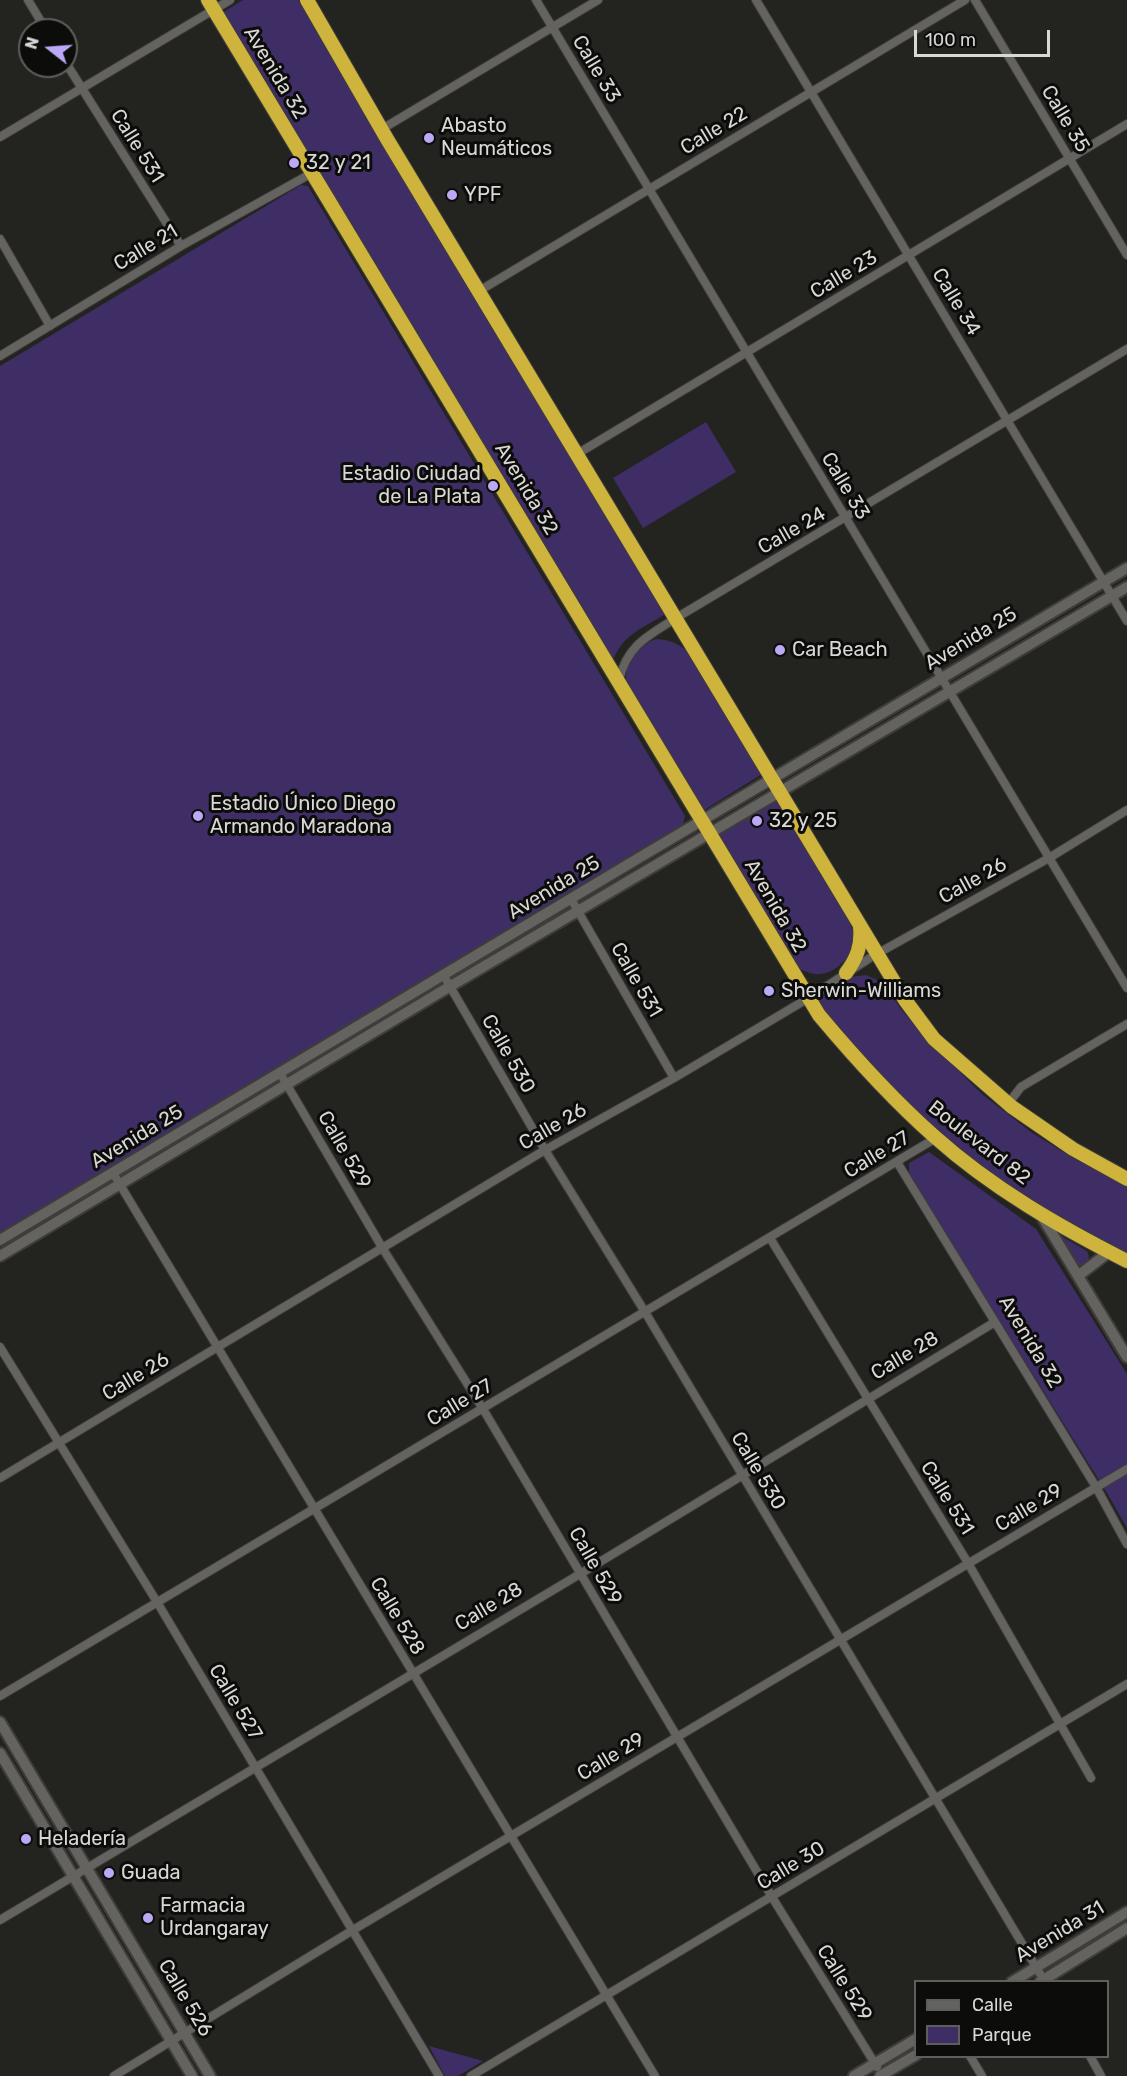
<!DOCTYPE html>
<html>
<head>
<meta charset="utf-8">
<style>
  body { margin:0 }
  #map { position:relative; width:1127px; height:2076px; overflow:hidden; background:#23231f; font-family:Rubik,sans-serif }
  canvas { display:block }
  .legend { position:absolute; left:914px; top:1980px; width:195px; height:78px; box-sizing:border-box; background:#0c0c0a; border:2px solid #5e5e5c; margin:0; padding:8px 10px; list-style:none; font-size:18px; color:#d9d8d6 }
  .legend li { display:flex; align-items:center; gap:12px; height:30px }
  .legend b { width:30px; border:2px solid #5e5e5c }
  .north { position:absolute; left:18px; top:18px; width:60px; height:60px; box-sizing:border-box; background:#0c0c0a; border:2px solid #5e5e5c; border-radius:50%; rotate:287deg; font-size:16px; font-weight:700; line-height:24px; text-align:center; color:#d9d8d6 }
  .north::after { content:''; display:block; margin:auto; width:21px; height:27px; background:#bca9f5; clip-path:polygon(50% 0,100% 100%,50% 72%,0 100%) }
  .scale { position:absolute; left:914px; top:30px; width:136px; height:27px; box-sizing:border-box; border:3px solid #d9d8d6; border-top:0; padding-left:8px; font-size:18px; line-height:21px; white-space:nowrap; color:#d9d8d6; -webkit-text-stroke:4px #0c0c0a; paint-order:stroke }
</style>
</head>
<body>
<div id="map">
<canvas width="1127" height="2076"></canvas>
<ul class="legend">
<li><b style="height:8px;background:#64635f"></b>Calle</li>
<li><b style="height:16px;background:#3f2e66"></b>Parque</li>
</ul>
<div class="north">N</div>
<div class="scale">100 m</div>
</div>
<script>
const ctx = document.querySelector('canvas').getContext('2d');
ctx.lineJoin = 'round';
function paint(path, color) {
  ctx.fillStyle = color;
  ctx.fill(path, 'evenodd');
}
function strokePath(path, color, width, dash) {
  ctx.strokeStyle = color;
  ctx.lineWidth = width;
  ctx.lineCap = dash ? 'butt' : 'round';
  ctx.setLineDash(dash || []);
  ctx.stroke(path);
}
function drawText(font, color, halo, rows, align = 'center') {
  ctx.font = font + ' Rubik,sans-serif';
  ctx.lineWidth = 6;
  ctx.setLineDash([]);
  ctx.textBaseline = 'middle';
  ctx.strokeStyle = halo;
  ctx.fillStyle = color;
  for (const [text, x, y, turn = 0] of rows) {
    ctx.save();
    ctx.translate(x, y);
    ctx.rotate((+turn || 0) * Math.PI / 180);
    ctx.textAlign = isNaN(turn) ? turn : align;
    if (halo) ctx.strokeText(text, 0, 0);
    ctx.fillText(text, 0, 0);
    ctx.restore();
  }
}
paint(new Path2D(`
  M243,0H298L664,612V615C641,629 624,634 613,660L222,13Z
  M301,185L308,186L685,816L683,824L0,1233V366Z
  M706,422L736,472L643,528L613,478Z
  M656,639C671,640 678,643 689,653L762,774L701,812L627,688C623,663 633,648 656,639Z
  M777,801L850,922C851,927 854,932 854,937C855,953 837,973 821,974C812,975 805,971 797,968L716,836Z
  M866,975L884,983L900,1008L926,1039L983,1095L1031,1132L1076,1160L1127,1186V1256L1033,1202L993,1175L959,1149L887,1084L813,1000L851,977Z
  M929,1152L1036,1229L1127,1374V1528L1107,1493L909,1176V1163Z
  M1061,1236L1087,1251L1089,1256L1087,1265L1079,1267L1075,1265L1058,1237Z
  M429,2046L483,2061L458,2076H445Z`), '#3f2e66');
const street = new Path2D(`
  M28,0L46,30
  M536,0L1127,988
  M756,0L1127,621
  M975,0L1127,255
  M66,63L181,246
  M382,129L598,0
  M0,137L230,0
  M0,239L50,326
  M479,291L965,0
  M0,356L181,246L312,173
  M577,454L1127,124
  M619,680C627,645 648,636 676,618L1127,349
  M571,899L674,1078
  M444,976L545,1150L645,1312L1045,1982
  M280,1073L383,1249L483,1409L772,1897L877,2067
  M1008,1104L1021,1087L1127,1024
  M897,1162L1096,1487L1127,1544
  M113,1173L655,2076
  M770,1238L968,1563L1091,1778
  M0,1347L157,1602L439,2076
  M0,1478L545,1150L674,1078L807,999L873,956L1049,858L1127,810
  M0,1696L936,1138
  M0,1920L580,1574L995,1322
  M970,2056L982,2076
  M1090,2056L1101,2076
  M114,2076L353,1930L1127,1469
  M471,2076L1127,1684`);
const secondary = new Path2D(`
  M1041,1215L1127,1357
  M0,1240C376,1016 750,790 1127,568
  M0,1256L449,987L1127,587
  M1078,1276L1109,1252
  M0,1722L210,2076
  M0,1753L192,2076
  M1012,1982L1127,1912
  M1040,1982L1127,1928
  M854,2076L916,2039
  M880,2076L916,2055`);
const highway = new Path2D(`
  M208,0L819,1015C855,1058 893,1100 935,1137C992,1188 1060,1227 1127,1261
  M307,0L387,139L905,1000L934,1039L1012,1107L1073,1149L1127,1179
  M846,973C857,958 862,945 860,926`);
strokePath(street, '#3e3d3a', 10);
strokePath(secondary, '#3e3d3a', 14);
strokePath(highway, '#3e3d3a', 16);
strokePath(street, '#64635f', 8);
strokePath(secondary, '#64635f', 10);
strokePath(highway, '#ceb33c', 14);
for (const [x, y, r, color] of [
  [429,138,6,"#bca9f5"],
  [294,163,6,"#bca9f5"],
  [452,195,6,"#bca9f5"],
  [493,486,6,"#bca9f5"],
  [780,650,6,"#bca9f5"],
  [198,816,6,"#bca9f5"],
  [757,821,6,"#bca9f5"],
  [769,991,6,"#bca9f5"],
  [26,1839,6,"#bca9f5"],
  [109,1873,6,"#bca9f5"],
  [148,1918,6,"#bca9f5"]
]) {
  const dot = new Path2D();
  dot.arc(x, y, r, 0, 2 * Math.PI);
  ctx.fillStyle = color;
  ctx.fill(dot);
  strokePath(dot, '#0c0c0a', 2);
}
drawText('20px', '#d9d8d6', '#0c0c0a', [
  ["Calle 33",596,69,59],
  ["Avenida 32",275,73,59],
  ["Calle 35",1065,119,59],
  ["Calle 22",714,131,-31],
  ["Calle 531",137,146,58],
  ["Calle 21",146,248,-31],
  ["Calle 23",844,275,-31],
  ["Calle 34",956,302,59],
  ["Calle 33",845,486,59],
  ["Avenida 32",526,489,59],
  ["Calle 24",792,531,-30],
  ["Avenida 25",971,639,-31],
  ["Calle 26",973,881,-29],
  ["Avenida 25",554,888,-31],
  ["Avenida 32",775,906,60],
  ["Calle 531",636,980,60],
  ["Calle 530",508,1054,60],
  ["Calle 26",553,1127,-30],
  ["Avenida 25",137,1137,-31],
  ["Boulevard 82",979,1143,38],
  ["Calle 529",344,1150,60],
  ["Calle 27",877,1155,-31],
  ["Avenida 32",1030,1342,59],
  ["Calle 28",905,1356,-31],
  ["Calle 26",136,1377,-31],
  ["Calle 27",460,1403,-31],
  ["Calle 530",758,1471,59],
  ["Calle 531",947,1498,58],
  ["Calle 29",1029,1508,-31],
  ["Calle 529",595,1566,60],
  ["Calle 28",489,1607,-31],
  ["Calle 528",397,1616,59],
  ["Calle 527",235,1702,59],
  ["Calle 29",611,1757,-31],
  ["Calle 30",791,1866,-31],
  ["Avenida 31",1060,1932,-31],
  ["Calle 529",844,1983,58],
  ["Calle 526",185,1998,59]
]);
drawText('20px', '#d9d8d6', '#0c0c0a', [
  ["Abasto",441,126],
  ["Neumáticos",441,149],
  ["32 y 21",306,163],
  ["YPF",464,195],
  ["Estadio Ciudad",481,474,"right"],
  ["de La Plata",481,497,"right"],
  ["Car Beach",792,650],
  ["Estadio Único Diego",210,804],
  ["Armando Maradona",210,827],
  ["32 y 25",769,821],
  ["Sherwin-Williams",781,991],
  ["Heladería",38,1839],
  ["Guada",121,1873],
  ["Farmacia",160,1906],
  ["Urdangaray",160,1929]
], 'left');
</script>
</body>
</html>
